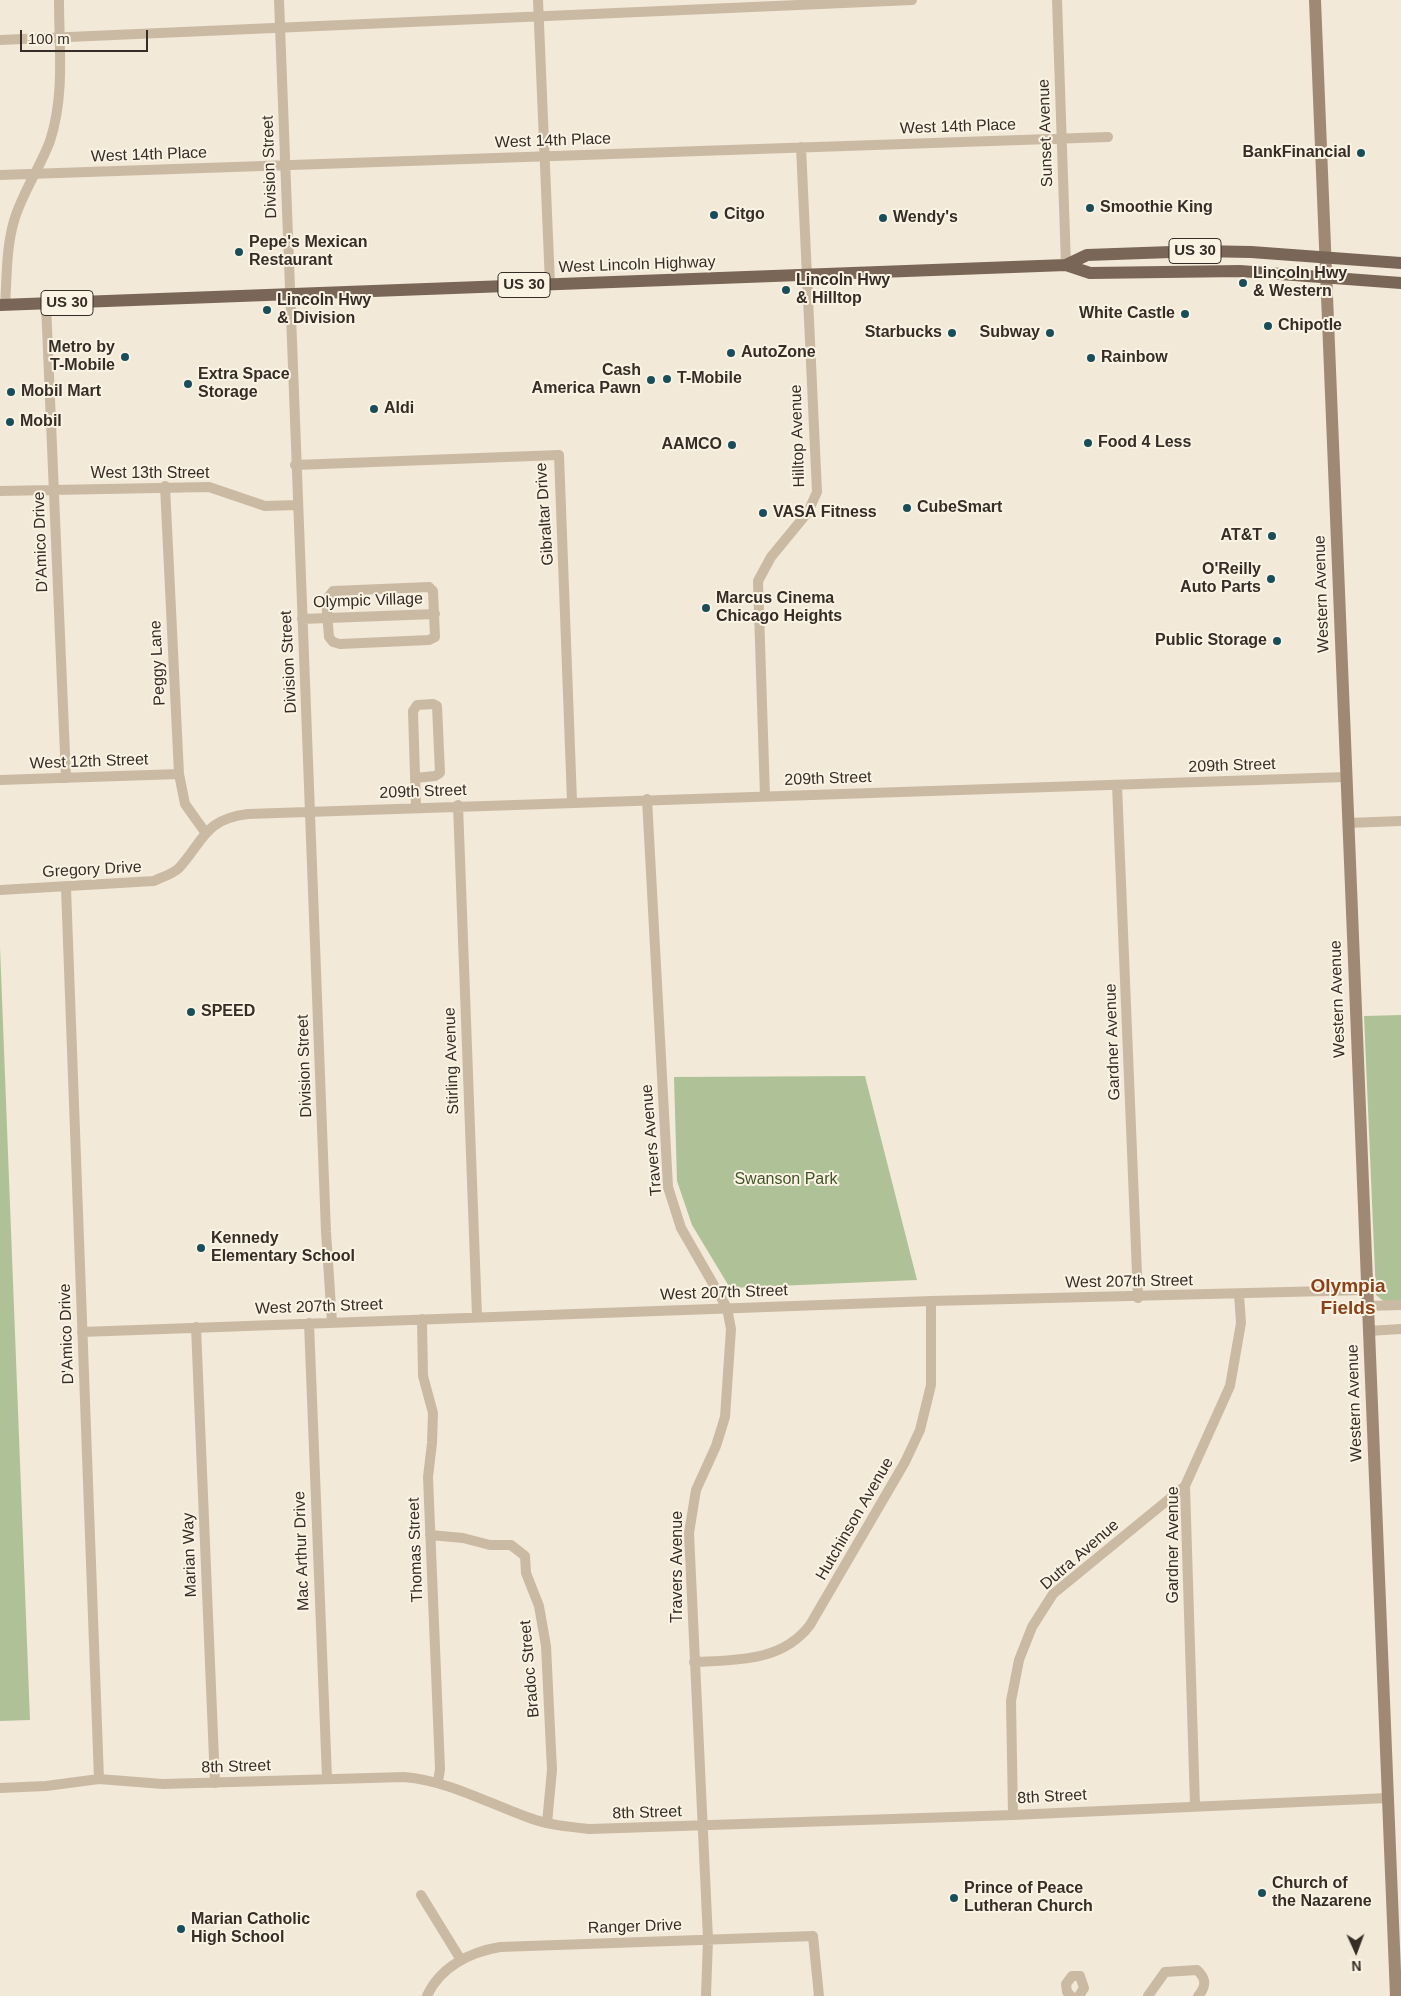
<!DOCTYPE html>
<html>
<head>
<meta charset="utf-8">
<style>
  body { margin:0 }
  #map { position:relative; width:1401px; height:1996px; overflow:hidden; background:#f3e9d8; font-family:Arial,sans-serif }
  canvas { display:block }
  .north { position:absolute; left:1331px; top:1926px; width:50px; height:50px; -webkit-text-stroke:4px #faf3e4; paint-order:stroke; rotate:178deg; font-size:14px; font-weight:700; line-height:20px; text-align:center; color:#362d26 }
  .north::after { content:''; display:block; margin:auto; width:18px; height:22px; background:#362d26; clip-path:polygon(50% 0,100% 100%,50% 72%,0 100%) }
  .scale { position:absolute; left:20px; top:30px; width:128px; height:22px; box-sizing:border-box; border:2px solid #362d26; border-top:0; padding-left:6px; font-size:15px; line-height:18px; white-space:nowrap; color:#362d26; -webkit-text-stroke:4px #faf3e4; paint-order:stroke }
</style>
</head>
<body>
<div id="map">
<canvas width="1401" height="1996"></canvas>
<div class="north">N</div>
<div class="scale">100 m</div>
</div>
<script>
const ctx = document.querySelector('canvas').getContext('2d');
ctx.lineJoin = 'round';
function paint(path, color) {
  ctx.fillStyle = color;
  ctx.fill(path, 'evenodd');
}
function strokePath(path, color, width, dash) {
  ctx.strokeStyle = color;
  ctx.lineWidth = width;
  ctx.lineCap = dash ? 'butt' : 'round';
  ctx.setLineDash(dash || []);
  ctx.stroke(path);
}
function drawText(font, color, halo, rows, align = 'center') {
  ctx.font = font + ' Arial,sans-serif';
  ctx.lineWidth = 4;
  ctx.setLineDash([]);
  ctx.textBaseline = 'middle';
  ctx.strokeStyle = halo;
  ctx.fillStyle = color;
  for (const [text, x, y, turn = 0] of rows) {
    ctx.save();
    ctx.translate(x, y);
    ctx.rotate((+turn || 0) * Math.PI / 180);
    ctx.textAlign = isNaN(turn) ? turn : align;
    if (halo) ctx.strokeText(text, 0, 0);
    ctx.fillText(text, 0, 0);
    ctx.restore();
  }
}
paint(new Path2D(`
  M0,947L30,1720L0,1721Z
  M1401,1015V1303H1386L1376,1295L1364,1016Z
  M865,1076L917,1280L730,1288L692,1225L677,1181L674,1077Z`), '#afc297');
strokePath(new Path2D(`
  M279,0L326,1232L332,1322
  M538,0L550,284
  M1057,0L1066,265
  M0,40L912,0
  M0,175L1108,137
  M46,304L66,778
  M5,305C7,278 6,248 14,221C22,193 40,168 50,141C65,95 59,47 59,0
  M295,465L559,455L572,801
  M165,486L179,774L185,804L205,832
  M0,491L209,487L265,506L296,505
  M429,587L433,591L435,637L429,640L340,644L333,642L329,637L326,600L333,591Z
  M302,619L435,614
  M415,778L435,776L440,773L437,706L433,704L417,705L413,711L416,807
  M0,780L179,774
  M1117,785L1138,1298
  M765,796L758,581L771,557L808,512L817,492L801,147
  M647,799L668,1187L681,1228L727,1308L731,1329L725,1417L716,1446L696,1490L689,1533L708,1939L706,1996
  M458,805L477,1316
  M1348,823L1401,821
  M66,888L99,1779
  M0,890L154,881C162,877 173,874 179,868C204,840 205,819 248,814L1346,777
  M1367,1306L1401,1305
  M422,1319L423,1376L433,1413L432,1443L428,1477L440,1769L438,1782
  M309,1323L327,1778
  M196,1327L215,1783
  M1368,1331L1401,1329
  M82,1332L931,1301L1366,1290
  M430,1535L463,1538L490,1545H511L525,1556L526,1573L539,1606L546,1646L552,1770L547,1823
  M694,1662C736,1660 782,1662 810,1625L905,1462L920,1430L931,1385V1301
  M0,1788L46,1786L99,1779L163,1784L404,1777C449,1781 485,1802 527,1817C547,1825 569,1827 590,1829L1013,1815L1388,1798
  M1195,1806L1185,1486L1230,1386L1241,1323L1239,1294
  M1013,1815L1011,1701L1019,1660L1032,1627L1053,1594L1185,1486
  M421,1895L461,1960
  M427,1996C440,1967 470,1952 500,1947L813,1936L819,1996
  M1071,1996L1067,1992L1066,1984L1072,1976H1080L1084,1988L1079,1996
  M1148,1996L1165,1972L1197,1970C1207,1979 1206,1987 1198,1996`), '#cbbaa3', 10);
strokePath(new Path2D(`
  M1315,0L1396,1996`), '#9f8975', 12);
strokePath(new Path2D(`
  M1066,265L1087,255L1199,251L1251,252L1401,263
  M0,305L1066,265L1090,273L1240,271L1401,283`), '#796656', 12);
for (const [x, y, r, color] of [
  [1361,153,5,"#194d59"],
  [1090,208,5,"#194d59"],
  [714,215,5,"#194d59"],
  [883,218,5,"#194d59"],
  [239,252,5,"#194d59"],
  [1243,283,5,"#194d59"],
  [786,290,5,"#194d59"],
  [267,310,5,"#194d59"],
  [1185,314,5,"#194d59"],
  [1268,326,5,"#194d59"],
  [952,333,5,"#194d59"],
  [1050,333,5,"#194d59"],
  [731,353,5,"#194d59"],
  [125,357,5,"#194d59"],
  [1091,358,5,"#194d59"],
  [667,379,5,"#194d59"],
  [651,380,5,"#194d59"],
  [188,384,5,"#194d59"],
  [11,392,5,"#194d59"],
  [374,409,5,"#194d59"],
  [10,422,5,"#194d59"],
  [1088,443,5,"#194d59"],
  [732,445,5,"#194d59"],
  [907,508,5,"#194d59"],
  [763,513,5,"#194d59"],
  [1272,536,5,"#194d59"],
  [1271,579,5,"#194d59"],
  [706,608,5,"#194d59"],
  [1277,641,5,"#194d59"],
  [191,1012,5,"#194d59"],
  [201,1248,5,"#194d59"],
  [1262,1893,5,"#194d59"],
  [954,1898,5,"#194d59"],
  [181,1929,5,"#194d59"]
]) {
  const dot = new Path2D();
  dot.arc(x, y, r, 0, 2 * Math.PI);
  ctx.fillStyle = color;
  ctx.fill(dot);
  strokePath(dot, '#faf3e4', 2);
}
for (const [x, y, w] of [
  [1195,251,52],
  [524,285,52],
  [67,303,52]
]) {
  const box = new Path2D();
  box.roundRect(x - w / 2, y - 12.5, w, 25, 4);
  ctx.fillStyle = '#faf3e4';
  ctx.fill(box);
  strokePath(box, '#362d26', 1);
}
drawText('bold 15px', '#362d26', null, [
  ["US 30",1195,251],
  ["US 30",524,285],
  ["US 30",67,303]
]);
drawText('16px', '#362d26', '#faf3e4', [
  ["West 14th Place",958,127,-2],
  ["Sunset Avenue",1046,133,-92],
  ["West 14th Place",553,141,-2],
  ["West 14th Place",149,155,-2],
  ["Division Street",270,167,-92],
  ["West Lincoln Highway",637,265,-2],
  ["Hilltop Avenue",798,436,-92],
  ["West 13th Street",150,474],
  ["Gibraltar Drive",545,514,-94],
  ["D'Amico Drive",41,542,-92],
  ["Western Avenue",1322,594,-92],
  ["Olympic Village",368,601,-2],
  ["Division Street",289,662,-93],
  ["Peggy Lane",158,663,-93],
  ["West 12th Street",89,762,-2],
  ["209th Street",1232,766,-2],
  ["209th Street",828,779,-2],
  ["209th Street",423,792,-2],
  ["Gregory Drive",92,870,-3],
  ["Western Avenue",1338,999,-92],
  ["Gardner Avenue",1113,1042,-92],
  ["Stirling Avenue",452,1061,-92],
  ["Division Street",305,1066,-92],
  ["Travers Avenue",652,1140,-95],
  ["West 207th Street",1129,1282,-1],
  ["West 207th Street",724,1293,-2],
  ["West 207th Street",319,1307,-2],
  ["D'Amico Drive",67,1334,-92],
  ["Western Avenue",1355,1403,-92],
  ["Hutchinson Avenue",855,1519,-60],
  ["Gardner Avenue",1174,1545,-90],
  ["Thomas Street",416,1550,-92],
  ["Mac Arthur Drive",302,1551,-92],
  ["Marian Way",190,1555,-92],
  ["Dutra Avenue",1080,1555,-41],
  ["Travers Avenue",678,1567,-90],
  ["Bradoc Street",530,1669,-95],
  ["8th Street",236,1767,-2],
  ["8th Street",1052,1797,-3],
  ["8th Street",647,1813,-2],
  ["Ranger Drive",635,1927,-2]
]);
drawText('bold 16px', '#362d26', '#faf3e4', [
  ["BankFinancial",1351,153,"right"],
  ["Smoothie King",1100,208],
  ["Citgo",724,215],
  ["Wendy's",893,218],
  ["Pepe's Mexican",249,243],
  ["Restaurant",249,261],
  ["Lincoln Hwy",1253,274],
  ["& Western",1253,292],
  ["Lincoln Hwy",796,281],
  ["& Hilltop",796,299],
  ["Lincoln Hwy",277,301],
  ["& Division",277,319],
  ["White Castle",1175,314,"right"],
  ["Chipotle",1278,326],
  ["Starbucks",942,333,"right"],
  ["Subway",1040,333,"right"],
  ["Metro by",115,348,"right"],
  ["T-Mobile",115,366,"right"],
  ["AutoZone",741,353],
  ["Rainbow",1101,358],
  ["Cash",641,371,"right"],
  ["America Pawn",641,389,"right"],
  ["Extra Space",198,375],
  ["Storage",198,393],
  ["T-Mobile",677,379],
  ["Mobil Mart",21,392],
  ["Aldi",384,409],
  ["Mobil",20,422],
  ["Food 4 Less",1098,443],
  ["AAMCO",722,445,"right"],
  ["CubeSmart",917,508],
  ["VASA Fitness",773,513],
  ["AT&T",1262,536,"right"],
  ["O'Reilly",1261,570,"right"],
  ["Auto Parts",1261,588,"right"],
  ["Marcus Cinema",716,599],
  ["Chicago Heights",716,617],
  ["Public Storage",1267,641,"right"],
  ["SPEED",201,1012],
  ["Kennedy",211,1239],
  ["Elementary School",211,1257],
  ["Church of",1272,1884],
  ["the Nazarene",1272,1902],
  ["Prince of Peace",964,1889],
  ["Lutheran Church",964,1907],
  ["Marian Catholic",191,1920],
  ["High School",191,1938]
], 'left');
drawText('16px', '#3f5528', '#faf3e4', [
  ["Swanson Park",786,1180]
]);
drawText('bold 19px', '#89421a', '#faf3e4', [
  ["Olympia",1348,1287],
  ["Fields",1348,1309]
]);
</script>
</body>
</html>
